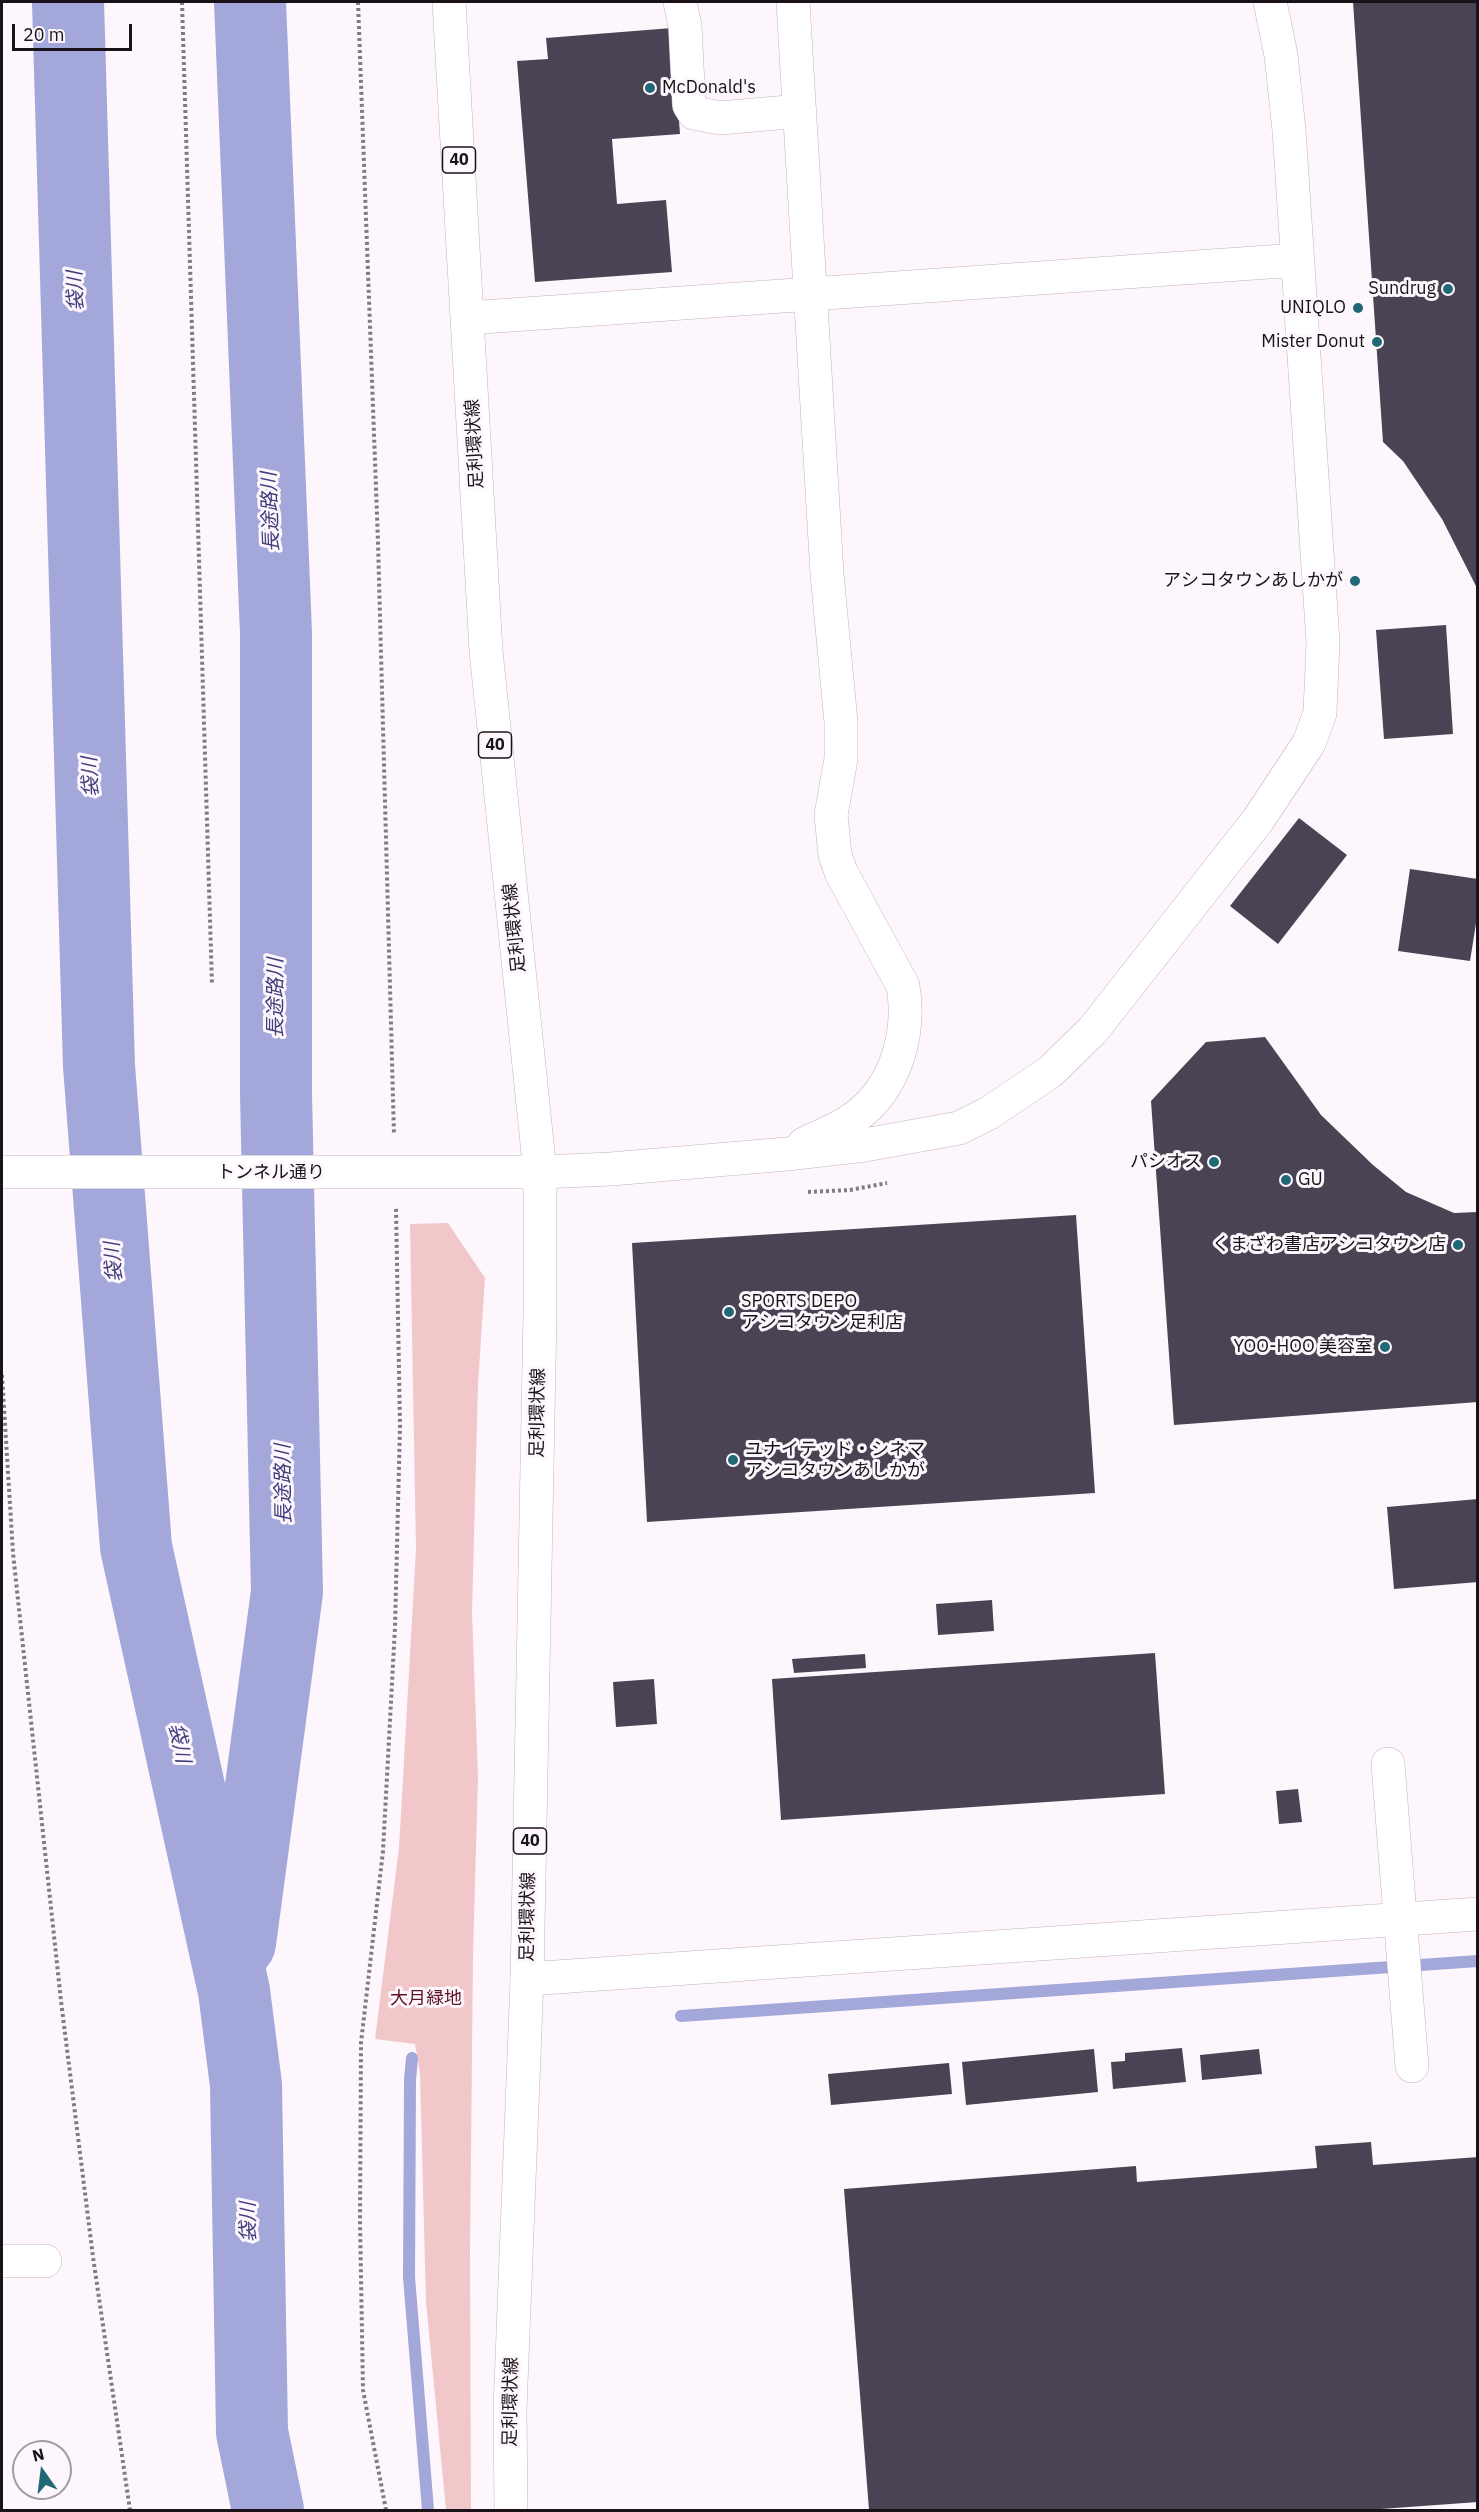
<!DOCTYPE html>
<html>
<head>
<meta charset="utf-8">
<style>
  body { margin:0 }
  #map { position:relative; width:1479px; height:2512px; overflow:hidden; background:#fdf6fd; font-family:"IBM Plex Sans",sans-serif }
  canvas { display:block }
  .frame { position:absolute; inset:0; border:3px solid #191319; pointer-events:none }
  .north { position:absolute; left:12px; top:2440px; width:60px; height:60px; box-sizing:border-box; background:#fdf6fd; border:2px solid #a29ba2; border-radius:50%; rotate:346deg; font-size:16px; font-weight:700; line-height:24px; text-align:center; color:#191319 }
  .north::after { content:''; display:block; margin:auto; width:21px; height:27px; background:#216876; clip-path:polygon(50% 0,100% 100%,50% 72%,0 100%) }
  .scale { position:absolute; left:12px; top:24px; width:120px; height:27px; box-sizing:border-box; border:3px solid #191319; border-top:0; padding-left:8px; font-size:18px; line-height:21px; white-space:nowrap; color:#191319; -webkit-text-stroke:4px #fdf6fd; paint-order:stroke }
</style>
</head>
<body>
<div id="map">
<canvas width="1479" height="2512"></canvas>
<div class="frame"></div>
<div class="north">N</div>
<div class="scale">20 m</div>
</div>
<script>
const ctx = document.querySelector('canvas').getContext('2d');
ctx.lineJoin = 'round';
function paint(path, color) {
  ctx.fillStyle = color;
  ctx.fill(path, 'evenodd');
}
function strokePath(path, color, width, dash) {
  ctx.strokeStyle = color;
  ctx.lineWidth = width;
  ctx.lineCap = dash ? 'butt' : 'round';
  ctx.setLineDash(dash || []);
  ctx.stroke(path);
}
function drawText(font, color, halo, rows, align = 'center') {
  ctx.font = font + ' "IBM Plex Sans","Noto Sans JP",sans-serif';
  ctx.lineWidth = 6;
  ctx.setLineDash([]);
  ctx.textBaseline = 'middle';
  ctx.strokeStyle = halo;
  ctx.fillStyle = color;
  for (const [text, x, y, turn = 0] of rows) {
    ctx.save();
    ctx.translate(x, y);
    ctx.rotate((+turn || 0) * Math.PI / 180);
    ctx.textAlign = isNaN(turn) ? turn : align;
    if (halo) ctx.strokeText(text, 0, 0);
    ctx.fillText(text, 0, 0);
    ctx.restore();
  }
}
paint(new Path2D(`
  M448,1223L485,1278L478,1384L472,1612L478,1777L473,1954L470,2252L471,2510H446L426,2302L420,2073L415,2044L375,2039L399,1848L416,1549L410,1224Z`), '#f1c7ca');
strokePath(new Path2D(`
  M681,2016L1478,1961
  M412,2058L410,2080L409,2277L428,2510`), '#a4a7d9', 12);
strokePath(new Path2D(`
  M68,2L99,1066L136,1547L234,1991L246,2085L252,2432L268,2510
  M240,1943L287,1592L276,1094V633L250,2`), '#a4a7d9', 72);
paint(new Path2D(`
  M1353,2H1478V590L1442,519L1403,461L1383,442Z
  M672,28L680,134L612,139L617,204L666,200L672,272L535,282L517,61L548,59L546,38Z
  M1446,625L1453,734L1384,739L1376,630Z
  M1299,818L1347,855L1278,944L1230,906Z
  M1410,869L1478,879V911L1470,961L1398,951Z
  M1265,1037L1321,1115L1373,1165L1406,1192L1454,1213L1478,1212V1402L1174,1425L1151,1101L1206,1042Z
  M1076,1215L1095,1493L647,1522L632,1243Z
  M1478,1499V1582L1394,1589L1387,1507Z
  M992,1600L994,1631L938,1635L936,1604Z
  M1155,1653L1165,1794L781,1820L772,1679Z
  M865,1654L866,1668L794,1673L792,1659Z
  M654,1679L657,1724L616,1727L613,1682Z
  M1298,1789L1302,1822L1279,1824L1276,1791Z
  M1182,2048L1186,2082L1113,2089L1111,2062L1125,2061V2053Z
  M1094,2049L1098,2092L966,2105L962,2062Z
  M1259,2049L1262,2074L1202,2080L1200,2055Z
  M949,2063L952,2094L831,2105L828,2074Z
  M1371,2142L1373,2165L1478,2157V2502L1367,2510H869L844,2189L1136,2166L1137,2182L1317,2168L1315,2146Z`), '#4a4354');
const minor = new Path2D(`
  M680,2L685,26L689,105L694,113L720,118L800,111
  M793,2L827,574L841,722V759L831,815L835,855L841,872L903,986C911,1033 896,1089 854,1118C839,1129 820,1136 804,1144
  M468,318L1297,260
  M2,1172H540L611,1169L787,1154L865,1145L959,1128L989,1113L1050,1072L1093,1030L1258,820L1309,743L1320,713L1323,642L1289,130L1281,55L1270,2
  M1388,1764L1412,2066
  M527,1979L1478,1914
  M2,2261H45`);
const major = new Path2D(`
  M449,2L486,651L540,1172V1313L527,1979L510,2409L511,2510`);
strokePath(minor, '#c3b2c2', 34);
strokePath(major, '#c3b2c2', 34);
strokePath(new Path2D(`
  M182,2L212,985
  M358,2L378,542L394,1135
  M808,1192L850,1190L887,1183
  M2,1375L13,1553L61,2001L93,2257L130,2510
  M386,2510L363,2390L360,2220L361,2043L383,1851L395,1627L400,1425L396,1208`), '#817b81', 4, [3, 3]);
strokePath(minor, '#fff', 33);
strokePath(major, '#fff', 33);
for (const [x, y, r, color] of [
  [650,88,6,"#216876"],
  [1448,289,6,"#216876"],
  [1358,308,6,"#216876"],
  [1377,342,6,"#216876"],
  [1355,581,6,"#216876"],
  [1214,1162,6,"#216876"],
  [1286,1180,6,"#216876"],
  [1458,1245,6,"#216876"],
  [729,1312,6,"#216876"],
  [1385,1347,6,"#216876"],
  [733,1460,6,"#216876"]
]) {
  const dot = new Path2D();
  dot.arc(x, y, r, 0, 2 * Math.PI);
  ctx.fillStyle = color;
  ctx.fill(dot);
  strokePath(dot, '#fdf6fd', 2);
}
for (const [x, y, w] of [
  [459,160,33],
  [495,745,33],
  [530,1841,33]
]) {
  const box = new Path2D();
  box.roundRect(x - w / 2, y - 13, w, 26, 4.5);
  ctx.fillStyle = '#fdf6fd';
  ctx.fill(box);
  strokePath(box, '#191319', 1.5);
}
drawText('bold 16px', '#191319', null, [
  ["40",459,160],
  ["40",495,745],
  ["40",530,1841]
]);
drawText('18px', '#191319', '#fdf6fd', [
  ["McDonald's",662,88,"left"],
  ["Sundrug",1436,289],
  ["UNIQLO",1346,308],
  ["Mister Donut",1365,342],
  ["アシコタウンあしかが",1343,581],
  ["パシオス",1202,1162],
  ["GU",1298,1180,"left"],
  ["くまざわ書店アシコタウン店",1446,1245],
  ["SPORTS DEPO",741,1302,"left"],
  ["アシコタウン足利店",741,1323,"left"],
  ["YOO-HOO 美容室",1373,1347],
  ["ユナイテッド・シネマ",745,1450,"left"],
  ["アシコタウンあしかが",745,1471,"left"]
], 'right');
drawText('18px', '#191319', '#fdf6fd', [
  ["足利環状線",475,444,-93],
  ["足利環状線",515,928,-96],
  ["トンネル通り",271,1173],
  ["足利環状線",538,1413,-89],
  ["足利環状線",528,1917,-89],
  ["足利環状線",511,2402,-89]
]);
drawText('18px', '#5c1524', '#fdf6fd', [
  ["大月緑地",426,1999]
]);
drawText('italic 20px', '#3f3d7a', '#fdf6fd', [
  ["袋川",76,291,-92],
  ["長途路川",271,512,-92],
  ["袋川",91,777,-92],
  ["長途路川",276,998,-90],
  ["袋川",114,1262,-94],
  ["長途路川",284,1484,-91],
  ["袋川",179,1743,78],
  ["袋川",249,2222,-91]
]);
</script>
</body>
</html>
